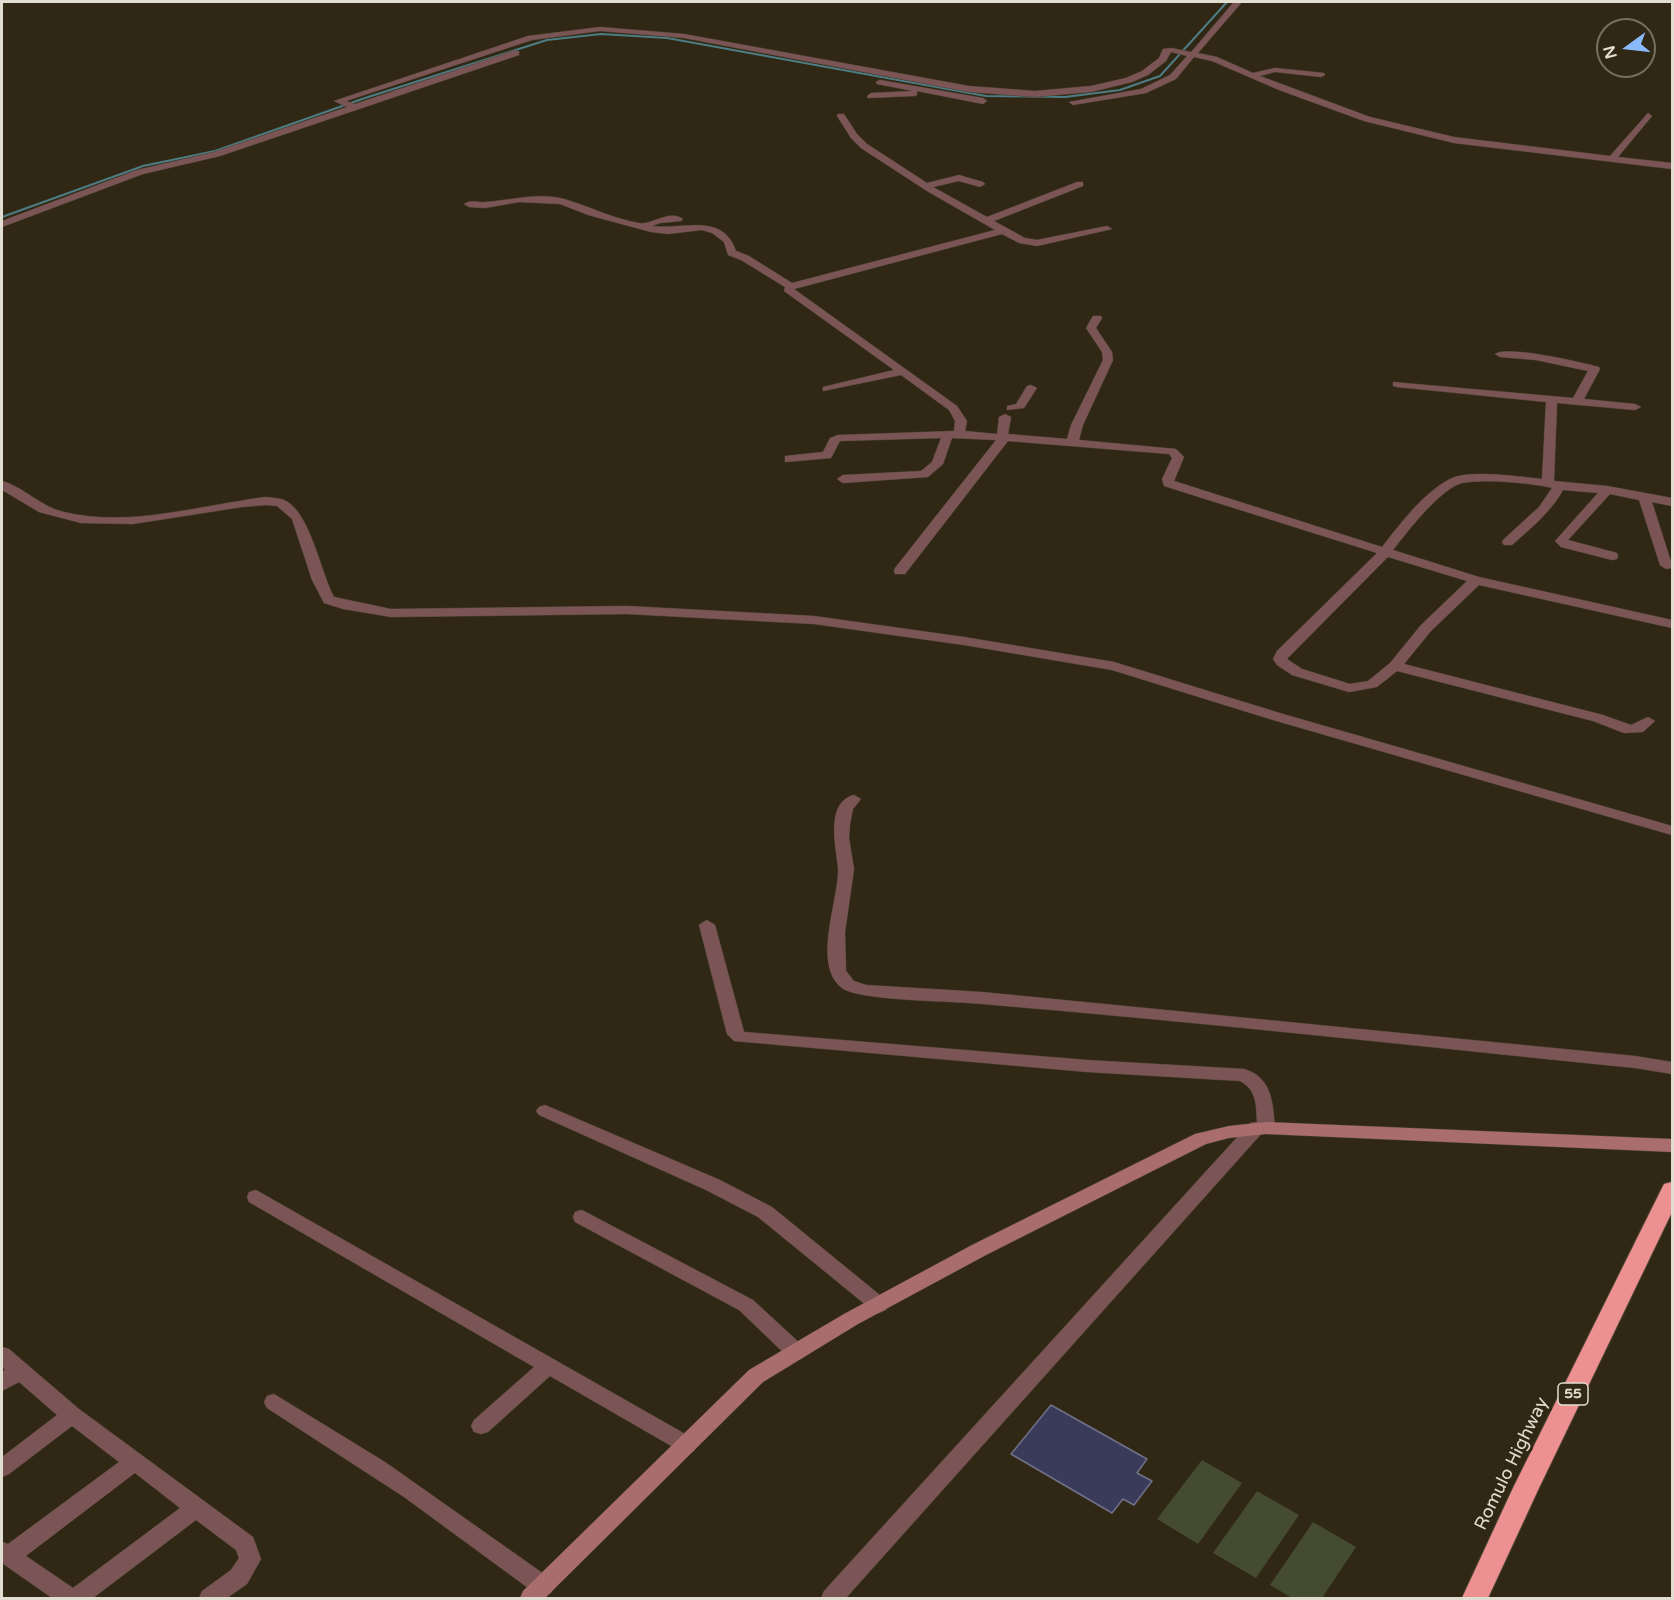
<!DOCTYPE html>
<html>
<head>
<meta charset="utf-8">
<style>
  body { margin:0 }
  #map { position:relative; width:1674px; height:1600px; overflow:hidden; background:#302814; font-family:"Varela Round",sans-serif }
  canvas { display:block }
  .frame { position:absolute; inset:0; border:3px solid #e2ddd1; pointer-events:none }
  .north { position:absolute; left:1596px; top:18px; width:60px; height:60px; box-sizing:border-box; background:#302814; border:2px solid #777060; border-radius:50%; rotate:255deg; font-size:16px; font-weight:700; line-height:24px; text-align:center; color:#e2ddd1 }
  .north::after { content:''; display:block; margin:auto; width:21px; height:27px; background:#8abafc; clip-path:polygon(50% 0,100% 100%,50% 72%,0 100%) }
</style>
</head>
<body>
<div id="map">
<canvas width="1674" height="1600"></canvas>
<div class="frame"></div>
<div class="north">N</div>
</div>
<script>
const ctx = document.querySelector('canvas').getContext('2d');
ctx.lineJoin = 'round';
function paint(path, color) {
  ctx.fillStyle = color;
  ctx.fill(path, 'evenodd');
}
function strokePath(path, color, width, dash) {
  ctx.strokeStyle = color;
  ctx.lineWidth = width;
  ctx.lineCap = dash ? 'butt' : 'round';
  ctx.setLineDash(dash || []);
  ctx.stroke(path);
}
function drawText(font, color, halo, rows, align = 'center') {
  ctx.font = font + ' "Varela Round",sans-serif';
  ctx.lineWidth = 6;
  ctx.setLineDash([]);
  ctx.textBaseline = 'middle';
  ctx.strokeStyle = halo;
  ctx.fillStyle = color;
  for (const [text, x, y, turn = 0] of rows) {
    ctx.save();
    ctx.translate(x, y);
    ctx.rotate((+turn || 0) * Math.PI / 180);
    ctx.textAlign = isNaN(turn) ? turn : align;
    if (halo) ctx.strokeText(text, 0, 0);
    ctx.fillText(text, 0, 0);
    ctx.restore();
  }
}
paint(new Path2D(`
  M1202,1460L1242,1483L1198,1544L1157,1519Z
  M1257,1491L1299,1515L1256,1578L1213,1553Z
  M1313,1522L1356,1547L1322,1598H1292L1270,1585Z`), '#444b31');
strokePath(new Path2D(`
  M2,217L143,166L215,151L365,98L547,40L601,34L667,38L986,96L1065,97L1120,90L1160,76L1227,2`), '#4d7c84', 2);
const building = new Path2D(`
  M1051,1405L1147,1459L1137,1473L1152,1481L1134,1505L1123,1499L1112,1513L1011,1454Z`);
paint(building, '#3a3b5a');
strokePath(building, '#707188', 1.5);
const street = new Path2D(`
  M1234,2H1242L1198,53L1217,57L1253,73L1275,68L1324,73L1325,75L1321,77L1275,72L1260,76L1370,117L1454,137L1610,156L1648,113L1652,116L1618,157L1672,163V169L1454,143L1364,121L1279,90L1212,61L1194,57L1176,79L1146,93L1073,105L1069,102L1141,89L1170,75L1187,56L1171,52L1166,61L1148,75L1132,82L1091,92L1035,97L969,92L684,38L600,31L532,40L346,101L355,104L513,51H519V55L220,156L143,174L2,227V221L137,170L214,152L347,107L334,101L528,36L600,27L684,34L969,86L1035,91L1091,86L1126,78L1142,71L1159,58L1163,49L1171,48L1191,52Z
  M880,80L983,98L987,101L983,104L917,91V95L914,96L868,98L867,96L871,93L913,91L877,84L876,82Z
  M838,114H844L857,134L867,144L927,183L959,175L983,182L985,184L980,187L959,181L933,187L987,217L1077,182H1083V186L994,221L1025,238L1037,240L1107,226L1112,229L1037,246L1019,243L1002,234L794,289L957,406L967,421L965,431L997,434L999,417L1005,414L1011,417L1008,434L1067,439L1071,425L1103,360L1102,352L1086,328L1093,316H1101L1102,318L1096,328L1112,352L1113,360L1083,425L1079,440L1176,449L1184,457L1174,481L1382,547C1401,523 1423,493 1450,479C1469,469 1521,477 1542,479L1546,402L1397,387L1393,386V382L1573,398L1588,371L1536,360L1500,357L1495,354C1506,345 1581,362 1599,367L1600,369L1584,399L1635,404L1641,407L1635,410L1557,403L1554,481L1607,486L1672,498V506L1652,502L1672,565L1671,568L1666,569L1660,565L1639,500L1610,494L1568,540L1617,553L1618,556L1617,559L1612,560L1561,547L1555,541L1598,493L1563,490C1551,512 1531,528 1512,545H1504L1502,542L1504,539L1539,507L1552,488C1534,483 1476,478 1459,484C1438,492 1407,532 1393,550L1479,577L1672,620V628L1479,585L1431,631L1404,664L1603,715L1631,725L1648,717L1655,721L1643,732L1624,733L1593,721L1397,671L1377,687L1349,692L1292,675L1277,665L1273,659L1277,651L1377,553L1164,486L1162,479L1172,458L1169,454L1008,441L905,574H895L894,571L895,568L996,440L952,438L943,464L928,477L843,483L837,479L843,475L921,471L932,462L941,438L840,441L831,458L785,462V456L823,452L830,438L838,435L954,431L955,421L949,410L901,375L823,391V387L894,370L784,291L785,287L741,260L728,255L724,242L712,233L702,230L668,234L651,232L588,215L560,204L519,202L485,208L469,207L464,204C471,199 478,203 486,202C512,200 539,192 564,199C589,206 613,219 639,223C653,225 669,209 683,219L681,221L660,223L652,226C683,230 723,212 736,251L749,256L792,283L995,230L927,191L861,148L851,138L837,116ZM1388,557L1467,581L1421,625L1390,663L1368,681L1350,684L1302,669L1287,659Z
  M1031,385L1037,388L1024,408L1007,410V406L1016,404L1027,386Z
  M2,481C24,487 41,507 64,512C129,528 201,505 266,497C272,498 279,498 284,500C310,511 320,571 334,597L391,609L627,606L814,616L964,637L1114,662L1283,714L1672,826V835L1273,720L1112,670L964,645L814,624L627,614L391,617L343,609L324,603L312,580L292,519L277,506L266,505L242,507L133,524L81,523L39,512L2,490Z
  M854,795L861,799L853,809L850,824L849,838L854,869L845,932L846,971L854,981L866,985L982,992L1635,1056L1672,1062V1074L1635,1068C1417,1046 1200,1022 982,1004C956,1001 858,1001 842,988C811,964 840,898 838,867C836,846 825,802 854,795Z
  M707,920L715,925L744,1032L1087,1060L1244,1069C1272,1077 1273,1103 1275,1128L1272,1133H1262L846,1598H821L824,1591L1250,1123L1257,1122C1256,1105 1257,1090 1240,1081L1087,1072L734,1041L727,1034L699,925Z
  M545,1105L720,1180L772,1207L886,1300L889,1305L886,1310L879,1313L872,1310L758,1217L706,1190L539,1115L536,1111L539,1107Z
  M256,1190L694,1439L697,1445L694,1451L687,1454L680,1451L550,1376L488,1432L481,1434L474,1432L471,1426L474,1420L534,1367L249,1202L247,1197L249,1192Z
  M582,1210L753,1300L803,1346L806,1352L803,1358L796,1360L789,1358L739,1310L575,1222L573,1217L575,1212Z
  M2,1347L9,1349L79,1409L253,1537L261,1559L247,1584L227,1598H199L202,1591L231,1570L239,1558L236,1550L196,1520L93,1598H52L2,1563V1542L8,1544L119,1462L72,1426L9,1474L2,1477V1457L57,1415L19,1382L2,1391V1372L5,1370L2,1366ZM135,1473L180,1508L73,1588L26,1556Z
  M274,1394L385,1462L551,1579L554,1586L551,1593L543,1596L535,1593L404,1497L267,1408L264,1402L267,1396Z`);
const secondary = new Path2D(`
  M1266,1122L1672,1139V1152L1266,1134L1229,1138L1206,1144L986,1255L858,1324L763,1382L545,1598H520L523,1591L749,1370L844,1314L972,1245L1195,1134L1229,1126Z`);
const highway = new Path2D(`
  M1672,1182V1212L1539,1488L1488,1598H1462L1513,1488L1661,1190L1664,1184Z`);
strokePath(street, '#4c4532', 1);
strokePath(secondary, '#4c4532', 1);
strokePath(highway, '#4c4532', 2);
paint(street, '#7b5556');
paint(secondary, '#a96d6e');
paint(highway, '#ec9092');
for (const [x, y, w] of [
  [1573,1394,30]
]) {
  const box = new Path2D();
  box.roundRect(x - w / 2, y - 11, w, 22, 4.5);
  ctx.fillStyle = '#302814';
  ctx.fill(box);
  strokePath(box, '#e2ddd1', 1.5);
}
drawText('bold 14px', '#e2ddd1', null, [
  ["55",1573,1394]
]);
drawText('18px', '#e2ddd1', '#302814', [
  ["Romulo Highway",1512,1464,-64]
]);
</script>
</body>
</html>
